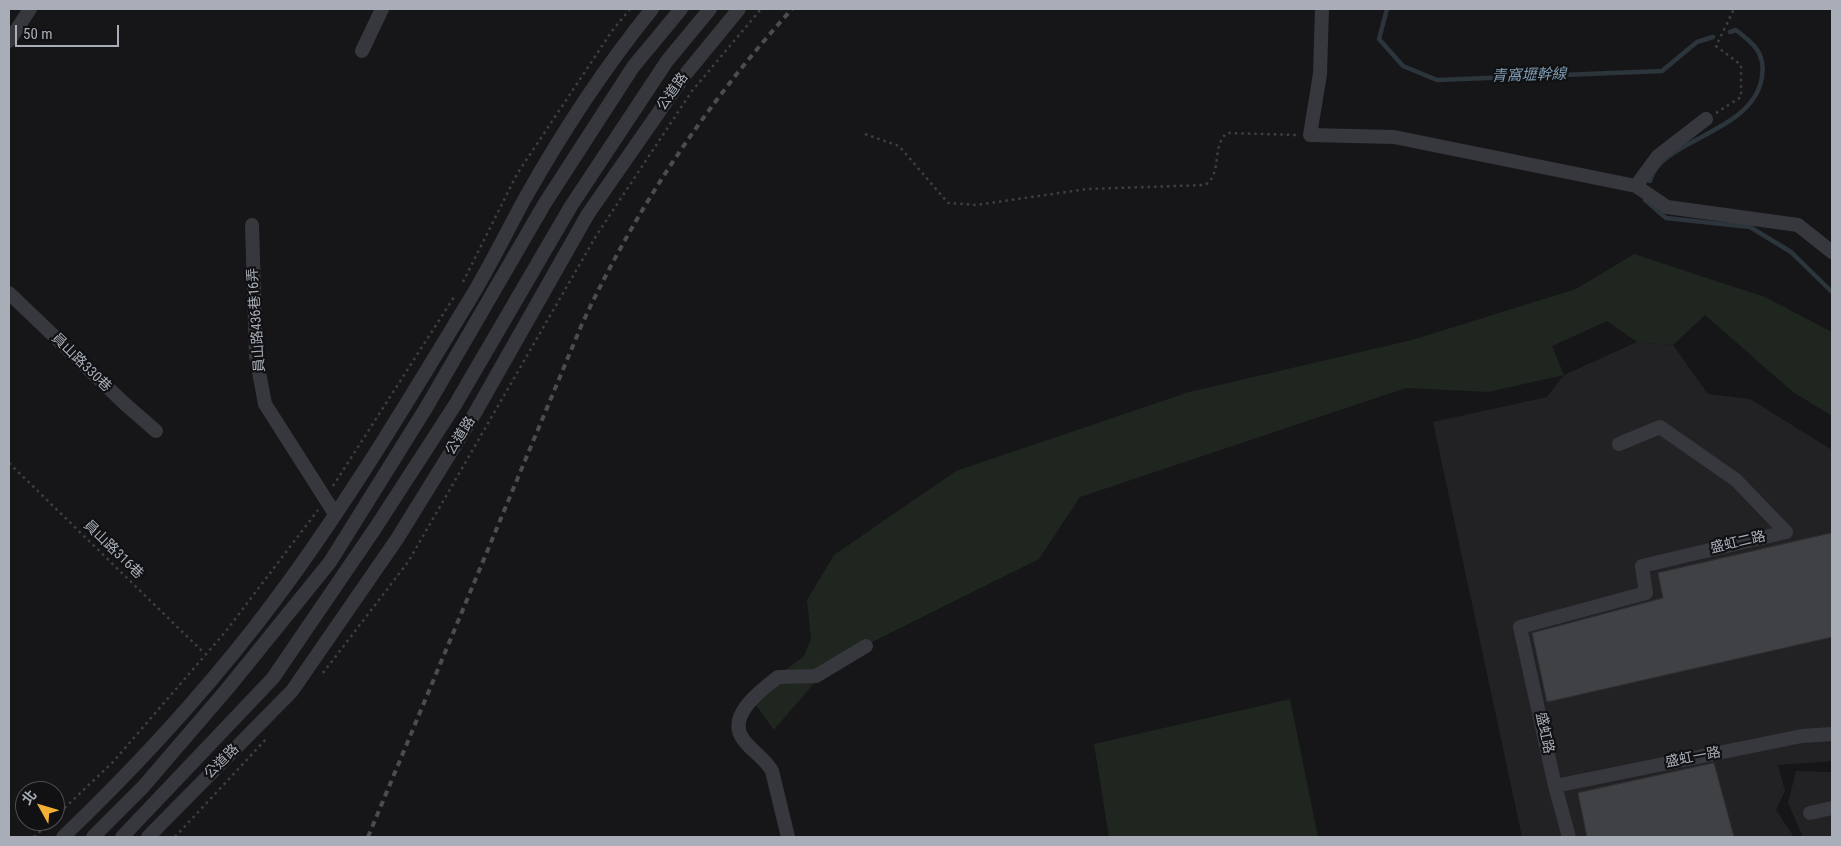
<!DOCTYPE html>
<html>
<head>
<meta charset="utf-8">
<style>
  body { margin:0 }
  #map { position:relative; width:1841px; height:846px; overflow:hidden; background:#161618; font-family:"Roboto Condensed","Noto Sans TC",sans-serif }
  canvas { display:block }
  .frame { position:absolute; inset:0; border:10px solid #a8adb8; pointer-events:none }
  .north { position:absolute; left:15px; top:781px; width:50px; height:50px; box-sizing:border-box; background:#111113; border:1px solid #4d4f55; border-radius:50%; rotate:309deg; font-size:14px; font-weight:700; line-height:20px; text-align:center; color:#a8adb8 }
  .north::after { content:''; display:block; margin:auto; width:18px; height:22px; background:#f2b134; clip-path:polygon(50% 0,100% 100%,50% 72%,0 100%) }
  .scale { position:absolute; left:15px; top:25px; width:104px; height:22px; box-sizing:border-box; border:2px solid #a8adb8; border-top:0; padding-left:6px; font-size:15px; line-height:18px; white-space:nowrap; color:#a8adb8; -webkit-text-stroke:4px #111113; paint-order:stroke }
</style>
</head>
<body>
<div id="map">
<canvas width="1841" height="846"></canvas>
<div class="frame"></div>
<div class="north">北</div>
<div class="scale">50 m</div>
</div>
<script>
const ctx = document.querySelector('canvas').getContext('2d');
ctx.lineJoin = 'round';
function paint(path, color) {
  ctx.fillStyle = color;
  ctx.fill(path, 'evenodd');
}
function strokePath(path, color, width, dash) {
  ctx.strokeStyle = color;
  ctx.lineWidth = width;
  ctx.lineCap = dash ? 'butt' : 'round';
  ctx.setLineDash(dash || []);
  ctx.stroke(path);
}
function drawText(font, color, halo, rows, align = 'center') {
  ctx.font = font + ' "Roboto Condensed","Noto Sans TC",sans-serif';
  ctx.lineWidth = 4.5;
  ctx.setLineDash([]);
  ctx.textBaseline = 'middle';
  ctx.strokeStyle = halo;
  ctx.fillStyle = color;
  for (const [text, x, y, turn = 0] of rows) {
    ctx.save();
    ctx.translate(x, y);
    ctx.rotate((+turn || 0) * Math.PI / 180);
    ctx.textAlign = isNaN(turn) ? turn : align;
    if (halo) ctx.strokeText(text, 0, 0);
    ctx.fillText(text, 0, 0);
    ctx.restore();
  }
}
paint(new Path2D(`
  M1637,342L1673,345L1708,394L1750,399L1832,450V761L1778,765L1785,791L1776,810L1794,837H1522L1433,422L1547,397L1564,375Z
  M1796,771L1832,772V837H1803L1788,803Z`), '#222225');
paint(new Path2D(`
  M1634,254L1765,297L1832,332V416L1793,392L1705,315L1673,345L1637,342L1607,321L1552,346L1564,375L1488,392L1406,388L1080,497L1039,559L832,662L774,730L750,697L804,656L811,639L807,600L834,555L956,471L1189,392L1412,340L1576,289Z
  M1290,699L1318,837H1109L1094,744Z`), '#1e261f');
strokePath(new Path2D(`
  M1387,9L1379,39L1403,66L1437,80L1662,71L1697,42L1713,37
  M1650,181C1661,138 1753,134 1762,77C1766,53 1753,43 1736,30L1730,32
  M1645,200L1666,218L1750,227L1791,252L1832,292`), '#2c353c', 4.5);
const building = new Path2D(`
  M1832,533V637L1547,702L1532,633L1663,598L1658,573Z
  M1714,763L1734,837H1587L1578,793Z`);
paint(building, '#404145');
strokePath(building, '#303034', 1);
strokePath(new Path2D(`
  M1716,113L1741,97V65L1716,46L1734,9
  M865,134L899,146L948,203L976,205L1087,189L1205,185C1223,173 1211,146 1227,133L1297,135
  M463,282L517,174L612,31L630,9
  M9,463L202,651
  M333,486L454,297
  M323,673L408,562L596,236L692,91L761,9
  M55,817L113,762L226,631L318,510
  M34,837L51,821
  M175,837L267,738`), '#3d3f44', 2.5, [2.5, 4]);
strokePath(new Path2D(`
  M1322,9L1320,74L1310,135L1394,137L1636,186
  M9,41L30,9
  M362,51L382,9
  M1706,119L1658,156L1636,186L1667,207L1798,225L1832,252
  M252,225L256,356L265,404L335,514
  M9,293L125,404L156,431
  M1555,786L1802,736L1832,734
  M1810,813L1832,808
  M63,837C131,772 195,703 253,629C333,527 400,414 467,304C488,270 505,235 524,200C561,134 605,67 652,9
  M93,837L143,787L228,688L330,562L426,408L545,203L633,67L681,9
  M122,837L273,678L376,527L455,405L571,206L667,61L710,9
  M148,837L292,691L397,539L475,413L588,214L684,76L739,9
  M788,837L772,771C765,758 751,751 743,739C726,716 761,690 778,677L816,676L866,646
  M1569,837L1555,786L1520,627L1646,593L1642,566L1786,532L1736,480L1660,427L1619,444`), '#37383d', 14);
strokePath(new Path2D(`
  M368,837L582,324C636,208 706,104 792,9`), '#4a4c52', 4, [6, 5]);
drawText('14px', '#a8adb8', '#111113', [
  ["公道路",673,92,-55],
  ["員山路436巷16弄",257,320,-94],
  ["員山路330巷",81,363,44],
  ["公道路",461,436,-58],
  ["盛虹二路",1738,543,-13],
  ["員山路316巷",113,550,44],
  ["盛虹路",1544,733,78],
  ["盛虹一路",1693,758,-11],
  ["公道路",222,762,-45]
]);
drawText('italic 15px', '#7f9bb3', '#111113', [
  ["青窩壢幹線",1529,76,-2]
]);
</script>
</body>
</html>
